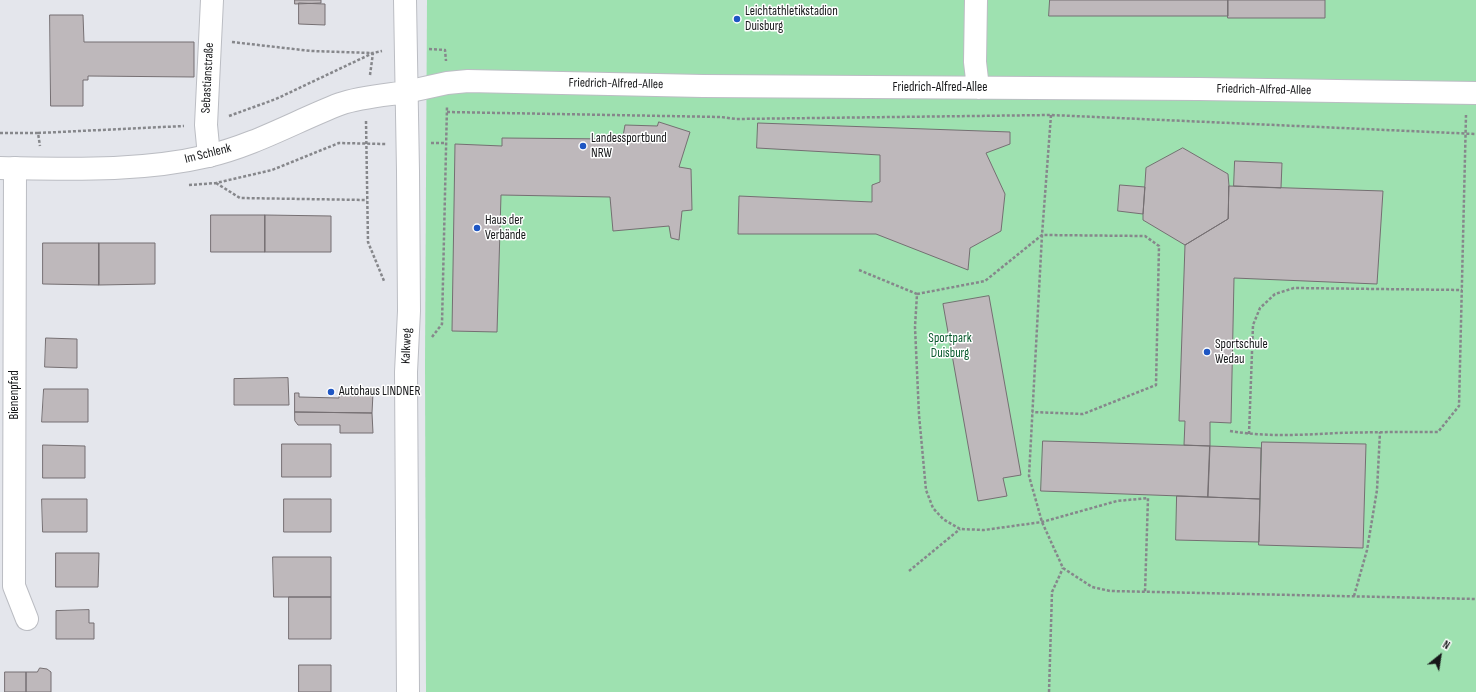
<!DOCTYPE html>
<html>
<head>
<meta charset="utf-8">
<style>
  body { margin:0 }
  #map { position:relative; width:1476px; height:692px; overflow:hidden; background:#e4e6ec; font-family:"Sofia Sans Condensed",sans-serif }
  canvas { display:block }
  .north { position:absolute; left:1420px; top:636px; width:40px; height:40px; -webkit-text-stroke:3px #fff; paint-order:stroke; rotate:30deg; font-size:11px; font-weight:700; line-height:16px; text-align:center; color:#161719 }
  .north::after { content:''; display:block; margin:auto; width:14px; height:18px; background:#161719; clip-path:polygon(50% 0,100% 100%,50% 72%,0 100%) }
</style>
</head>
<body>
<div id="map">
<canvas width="1476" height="692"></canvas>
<div class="north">N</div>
</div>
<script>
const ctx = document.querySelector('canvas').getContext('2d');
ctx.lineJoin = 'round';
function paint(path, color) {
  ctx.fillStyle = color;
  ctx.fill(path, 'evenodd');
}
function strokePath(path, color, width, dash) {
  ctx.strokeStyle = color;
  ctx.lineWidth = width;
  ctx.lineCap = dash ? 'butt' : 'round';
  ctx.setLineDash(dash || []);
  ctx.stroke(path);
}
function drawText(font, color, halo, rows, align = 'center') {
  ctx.font = font + ' "Sofia Sans Condensed",sans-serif';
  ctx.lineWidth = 3;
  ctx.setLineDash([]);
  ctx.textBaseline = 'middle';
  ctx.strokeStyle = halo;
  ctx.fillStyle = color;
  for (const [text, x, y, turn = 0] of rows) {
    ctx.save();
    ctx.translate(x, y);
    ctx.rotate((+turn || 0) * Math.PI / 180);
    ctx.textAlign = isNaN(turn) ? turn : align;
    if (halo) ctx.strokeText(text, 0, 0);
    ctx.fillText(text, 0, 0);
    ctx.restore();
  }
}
paint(new Path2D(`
  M427,0H1476V692H426L425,364Z`), '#9ee1b0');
const building = new Path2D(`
  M295,0H321V3L295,4Z
  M1050,0H1228V16H1049Z
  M1228,0H1325V18H1228Z
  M299,3L325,4V25L299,24Z
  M50,15H83L84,42H194V77L88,76V80H83V106H51Z
  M659,122L690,132L679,167L691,169L692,210L682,211L679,240L671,238L669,226L613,231L610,197L501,195L497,332L452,331L455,144L502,146V138L612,139L622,142L625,125L657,126Z
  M758,123L1010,132V144L986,153L1005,194L1001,231L970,248L968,270L876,234H738L739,196L872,202V185L880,182V155L757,148Z
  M1183,148L1228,174L1229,186L1228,219L1185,245L1143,220V214L1146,168Z
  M1235,161L1282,163L1281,188L1234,186Z
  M1120,185L1145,187L1143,214L1118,211Z
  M1229,186L1383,191L1377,284L1234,278L1231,423L1210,422V446L1184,445L1185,421H1179L1185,245L1228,219Z
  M211,215H265V252H211Z
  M265,215L331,216V252H265Z
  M43,243H99V285L43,284Z
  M99,243H155V284L99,285Z
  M989,296L1021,475L1003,478L1007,496L978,501L943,304Z
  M46,338L77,339V368L45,367Z
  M288,378L289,405H234V379Z
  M44,389H88V422H42Z
  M295,393H299V397L339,398V393H373L372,413L295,412Z
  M295,412L372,413L373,433H340V425H298L295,421Z
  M1043,441L1210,446L1208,497L1041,491Z
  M1262,442L1366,444L1363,548L1259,545Z
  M282,444H331V477H282Z
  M43,445L85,446V478H43Z
  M1210,446L1261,448L1260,499L1208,497Z
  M1177,496L1260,499L1259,542L1176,540Z
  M42,499H87V532H43Z
  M284,499H331V532H284Z
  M56,553H99L98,587H56Z
  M273,557H331V597H274Z
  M289,597H331V639H289Z
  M89,610V623H94V639H56V611Z
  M299,665H331V692H299Z
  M40,668L47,669L51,672V692H26V672H37Z
  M5,672H26V692H5Z`);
paint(building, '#beb8bb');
strokePath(building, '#756f72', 1);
const minor = new Path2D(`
  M976,0L975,62L978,88
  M406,92L447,83L468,81L703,86L1199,89L1476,93
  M209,156L206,125L212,0
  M15,168L14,586L27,619`);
const tertiary = new Path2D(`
  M405,0L408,171L409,311L406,372L408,692
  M0,168C69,169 140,172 208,156C255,145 296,121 340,104C359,97 386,95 406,92`);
strokePath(minor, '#bbbdc3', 24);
strokePath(tertiary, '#bbbdc3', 24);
strokePath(new Path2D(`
  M232,42L311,51L373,53
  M429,49L445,50L446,61
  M370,75L373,53L382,51
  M447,112L721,117L736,119L1051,115L1476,134
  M1051,115L1042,235L1029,476L1042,522L1063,568L1092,587L1110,591L1476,599
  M229,116L276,99L373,53
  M366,121L368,242L384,281
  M0,133H38L40,146
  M38,133L184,126
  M431,143H446
  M216,183L240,198L367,200
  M189,185L216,183L272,170L339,143L386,144
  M859,270L917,294L915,327L919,415L926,490L933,508L943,519L960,529L984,530L1042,522L1117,501L1148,498L1145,592
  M917,294L985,281L1042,235L1145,236L1159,246L1156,385L1083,414L1032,412
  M432,337L442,324L447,106
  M1230,431C1265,437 1301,435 1337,433C1371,432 1404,432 1438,432L1459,406L1466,115
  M1249,434L1253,325L1260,308L1275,294L1294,288L1462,290
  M909,571L960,529
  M1354,596L1367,550L1377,490L1380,432
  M1049,692L1052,592L1063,568`), '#86878b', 2.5, [3, 2]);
strokePath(minor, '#fff', 22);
strokePath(tertiary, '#fff', 22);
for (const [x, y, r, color] of [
  [737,19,4,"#1e56c3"],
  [583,146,4,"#1e56c3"],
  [477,228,4,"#1e56c3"],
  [1207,352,4,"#1e56c3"],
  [331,392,4,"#1e56c3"]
]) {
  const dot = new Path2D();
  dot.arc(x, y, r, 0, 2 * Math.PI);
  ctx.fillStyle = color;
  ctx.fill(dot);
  strokePath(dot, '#fff', 1.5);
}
drawText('13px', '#161719', '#fff', [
  ["Leichtathletikstadion",745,12],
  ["Duisburg",745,27],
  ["Landessportbund",591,139],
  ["NRW",591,154],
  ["Haus der",485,221],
  ["Verbände",485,236],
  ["Sportschule",1215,345],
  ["Wedau",1215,360],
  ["Autohaus LINDNER",339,392]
], 'left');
drawText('13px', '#161719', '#fff', [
  ["Sebastianstraße",208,78,-87],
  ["Friedrich-Alfred-Allee",616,84,1],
  ["Friedrich-Alfred-Allee",940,88],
  ["Friedrich-Alfred-Allee",1264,90,1],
  ["Im Schlenk",208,154,-14],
  ["Kalkweg",407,346,-88],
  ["Bienenpfad",15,395,-90]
]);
drawText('13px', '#09592d', '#fff', [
  ["Sportpark",950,339],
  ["Duisburg",950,354]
]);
</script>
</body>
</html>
